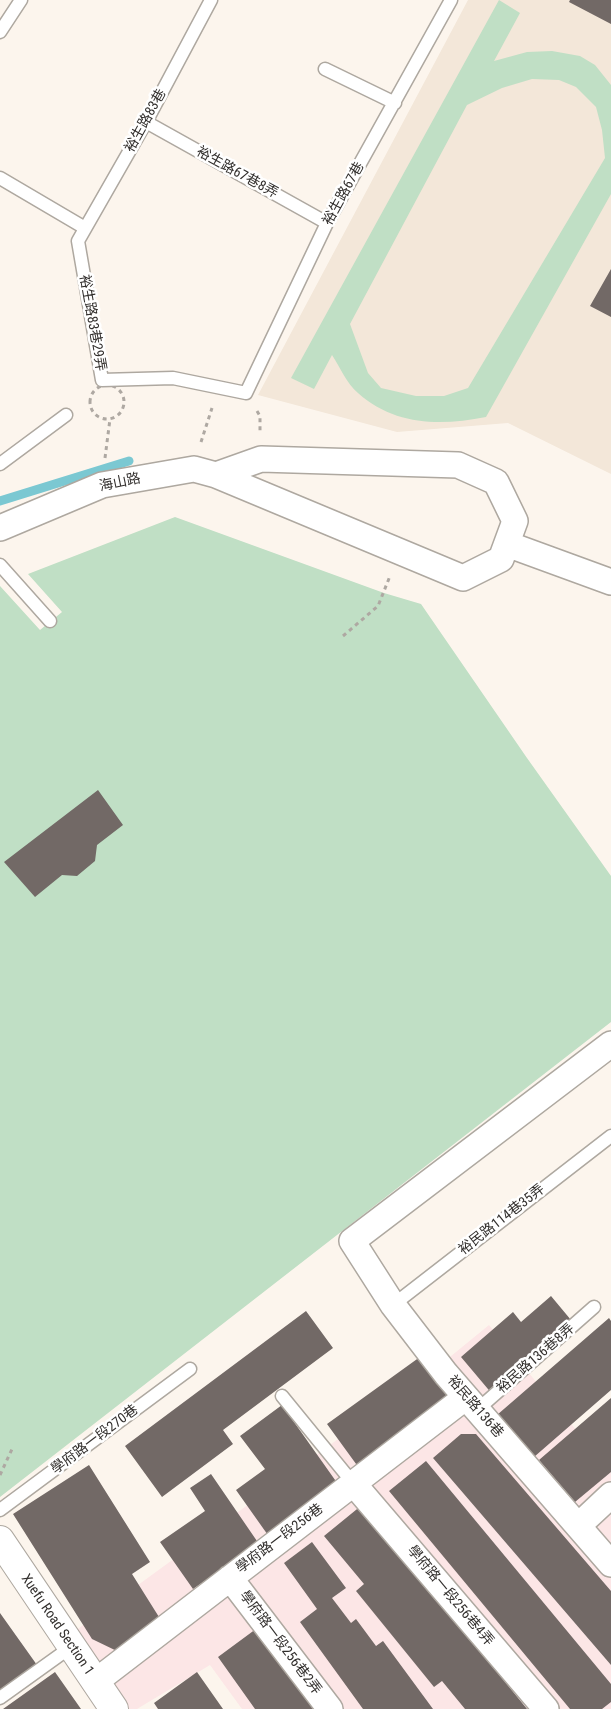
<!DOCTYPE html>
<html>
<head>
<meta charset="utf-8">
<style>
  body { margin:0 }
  canvas { display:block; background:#fcf5ed }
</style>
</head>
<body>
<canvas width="611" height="1709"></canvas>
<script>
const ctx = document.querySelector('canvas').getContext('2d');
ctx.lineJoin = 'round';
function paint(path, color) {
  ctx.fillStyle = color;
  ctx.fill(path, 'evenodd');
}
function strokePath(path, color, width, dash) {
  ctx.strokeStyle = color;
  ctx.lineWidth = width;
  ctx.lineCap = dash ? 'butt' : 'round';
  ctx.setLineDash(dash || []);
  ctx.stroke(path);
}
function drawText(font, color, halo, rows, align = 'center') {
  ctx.font = font + ' "Roboto Condensed","Noto Sans TC",sans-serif';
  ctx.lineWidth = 5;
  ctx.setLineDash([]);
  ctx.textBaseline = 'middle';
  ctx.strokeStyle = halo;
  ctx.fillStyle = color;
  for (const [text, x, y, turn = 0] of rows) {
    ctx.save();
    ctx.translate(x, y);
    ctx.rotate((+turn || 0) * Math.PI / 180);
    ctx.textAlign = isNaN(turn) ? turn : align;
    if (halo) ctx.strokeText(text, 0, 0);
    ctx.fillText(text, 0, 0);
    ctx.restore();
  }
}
paint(new Path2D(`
  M489,1325L611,1472V1709H242L210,1665L137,1709H129L75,1631L445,1361Z`), '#fce6e6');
paint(new Path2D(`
  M468,0H611V474L508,423L397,432L258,395Z`), '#f3e7d9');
paint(new Path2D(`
  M499,0L520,13L494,61L527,52L552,51L580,56L595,65L611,85V194L486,417C441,426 395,426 358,393C347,384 340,367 332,355L314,389L291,378ZM532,79L559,80L576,87L596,107L602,130L605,158L468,388L444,396H416L381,388L368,373L350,324L467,105L502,88Z
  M175,517L384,593L421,604L527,758L611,876V1022L0,1497V586L40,630L62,612L28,574Z`), '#c0dfc5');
strokePath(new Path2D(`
  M0,501L129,461`), '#7bc8d2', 9);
paint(new Path2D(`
  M570,0H611V24L569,2Z
  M611,269V317L590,306Z
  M98,790L123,825L97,845L95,861L77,876L62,875L35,897L4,862Z
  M551,1296L576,1326L493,1395L461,1357L513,1312L521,1322Z
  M306,1311L333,1348L223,1430L233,1444L162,1497L125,1446Z
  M609,1318L611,1321V1390L534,1457L497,1415Z
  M431,1349L462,1394L359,1468L327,1424Z
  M611,1398V1472L575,1502L539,1460Z
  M282,1405L340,1487L270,1538L236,1490L265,1469L240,1436Z
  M461,1434H476L611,1591V1665L433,1458Z
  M426,1461L611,1684V1702L602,1709H570L389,1491Z
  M89,1465L150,1562L132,1574L164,1625L121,1653L92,1639L13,1514Z
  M211,1474L259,1544L193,1589L160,1542L205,1511L190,1488Z
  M362,1505L527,1709H465L442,1681L434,1687L356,1591L364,1584L324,1536Z
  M312,1542L346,1588L332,1598L351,1623L356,1619L376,1646L383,1641L433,1709H363L300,1622L317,1609L284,1563Z
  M0,1613L37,1665L0,1692Z
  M260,1626L320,1709H255L218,1657Z
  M55,1672L81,1709H3Z
  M197,1672L223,1709H158L154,1703Z`), '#726966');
const lane = new Path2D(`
  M211,0L146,122L78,241L102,380L173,378L246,393L327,223L451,0
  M0,32L21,0
  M325,69L395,103
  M146,122L327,223
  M0,178L85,228
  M0,464L66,415
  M0,565L50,621
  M393,1305L611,1136
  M282,1396L353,1483
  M477,1410L594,1307
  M0,1510L190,1369
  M0,1698L71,1647`);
const street = new Path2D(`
  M0,528L102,485L194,469L216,475L463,578L501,559L515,521L496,482L458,465L261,459L216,475
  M507,544L611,582
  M611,1044L352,1241L393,1305L446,1374L611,1564
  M353,1483L546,1709
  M578,1526L611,1495
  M230,1578L330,1709
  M95,1682L466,1397`);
const secondary = new Path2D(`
  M0,1540L114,1709`);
strokePath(lane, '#aea8a0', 15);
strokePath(street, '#aea8a0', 28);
strokePath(secondary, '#aea8a0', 30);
strokePath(new Path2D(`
  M90 402a17 17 0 1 1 34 0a17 17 0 1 1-34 0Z
  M257,411L260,416V434
  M201,442L212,408
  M105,458L110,419
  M343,636L378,606L390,576
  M0,1475L13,1447`), '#aea8a2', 3, [4, 4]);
strokePath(lane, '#fff', 12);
strokePath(street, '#fff', 25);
strokePath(secondary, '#fff', 28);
drawText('14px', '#322f2d', '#fff', [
  ["裕生路83巷",146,121,-61],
  ["裕生路67巷8弄",237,173,29],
  ["裕生路67巷",344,194,-61],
  ["裕生路83巷29弄",92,323,80],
  ["海山路",120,483,-12],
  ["裕民路114巷35弄",502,1220,-38],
  ["裕民路136巷8弄",536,1359,-41],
  ["裕民路136巷",475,1407,49],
  ["學府路一段270巷",95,1440,-37],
  ["學府路一段256巷",280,1539,-37],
  ["學府路一段256巷4弄",450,1596,50],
  ["Xuefu Road Section 1",57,1625,56],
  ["學府路一段256巷2弄",280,1643,53]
]);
</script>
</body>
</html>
